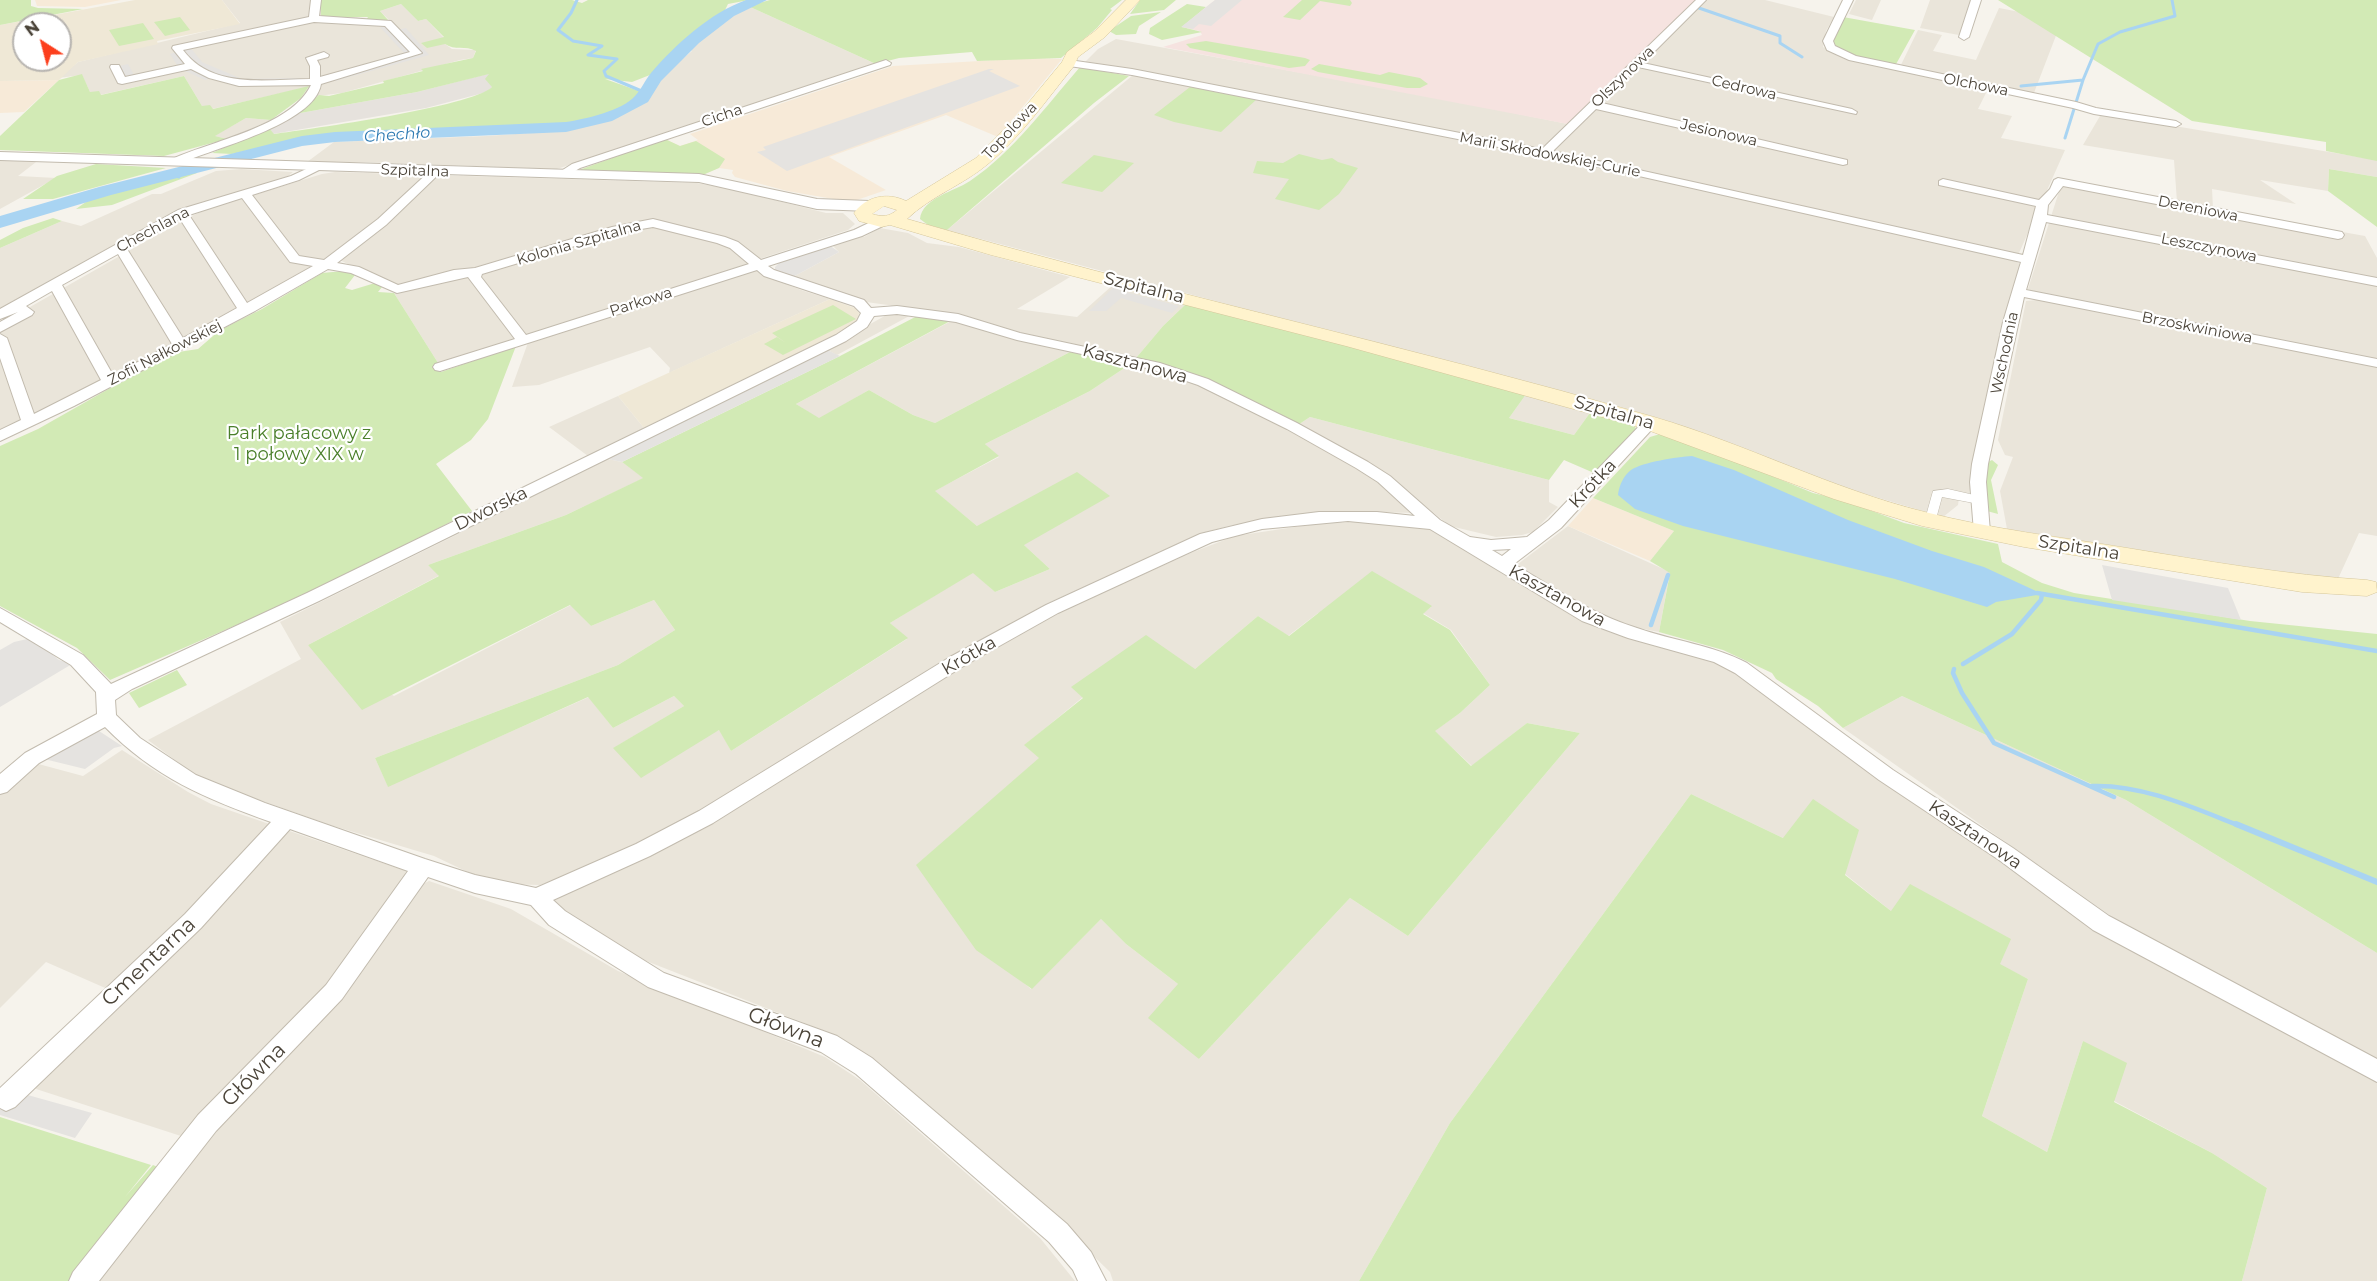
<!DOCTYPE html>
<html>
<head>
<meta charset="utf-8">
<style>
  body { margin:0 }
  #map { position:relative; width:2377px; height:1281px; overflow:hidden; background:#f6f3ec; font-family:Montserrat,sans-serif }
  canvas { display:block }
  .north { position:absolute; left:12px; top:12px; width:60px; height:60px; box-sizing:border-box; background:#fff; border:2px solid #b7b4b0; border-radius:50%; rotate:324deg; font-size:16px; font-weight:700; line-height:24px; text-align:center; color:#4b4439 }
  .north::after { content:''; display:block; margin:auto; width:21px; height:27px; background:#fc3f1d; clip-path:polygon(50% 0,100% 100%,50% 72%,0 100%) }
</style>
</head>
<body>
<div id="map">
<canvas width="2377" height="1281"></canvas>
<div class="north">N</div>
</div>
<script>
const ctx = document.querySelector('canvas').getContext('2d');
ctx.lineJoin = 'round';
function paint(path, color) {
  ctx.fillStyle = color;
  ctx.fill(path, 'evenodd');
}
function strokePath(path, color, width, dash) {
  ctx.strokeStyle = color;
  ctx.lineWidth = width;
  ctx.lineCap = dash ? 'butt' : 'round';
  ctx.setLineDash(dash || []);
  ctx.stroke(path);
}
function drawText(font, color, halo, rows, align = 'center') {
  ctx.font = font + ' Montserrat,sans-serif';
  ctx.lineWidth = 4.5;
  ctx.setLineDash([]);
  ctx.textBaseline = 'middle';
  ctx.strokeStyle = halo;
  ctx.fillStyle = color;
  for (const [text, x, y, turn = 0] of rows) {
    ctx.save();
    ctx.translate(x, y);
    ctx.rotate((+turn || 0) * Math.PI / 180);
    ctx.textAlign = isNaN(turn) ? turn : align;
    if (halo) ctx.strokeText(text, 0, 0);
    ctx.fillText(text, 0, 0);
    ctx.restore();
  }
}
paint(new Path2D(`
  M222,0H321V13L332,18L343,16L389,20L380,11L401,4L418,21L426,19L444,38L445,44L452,49L476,50L473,58L460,60L342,93L301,98L308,87L212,109L202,106L184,76L100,95L90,92L82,75L58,78L78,62L240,23Z
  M1705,0H1765L1834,17L1826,31L1823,47L1849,59L1898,71L1918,30L1942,35L1933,51L1976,60L1999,8L2062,20L2032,98L1988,89L1978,109L2012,116L2001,138L2065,150L2019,253L2016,254L1552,152Z
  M1856,0H1881L1872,20L1849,14Z
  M1930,0H1973L1959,35L1920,28Z
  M748,6L876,64L557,169L361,162H307L334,142L487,136L559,131L608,120L646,102L663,75L692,51L689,48L730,17Z
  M1116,39L1434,97L1568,124L1545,150L1085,62L1098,49Z
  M1133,75L1591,164L2014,260L2020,264L1973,462L1969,499L1959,498L1958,505L1943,517L1852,490L1662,419L947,230Z
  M2109,115L2377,160V177L2329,169L2328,191L2260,180L2296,204L2212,189L2213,208L2177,202L2174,160L2083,145L2100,116Z
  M246,118L271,120L227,139L214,136Z
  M0,159H40L18,176L56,178L0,209Z
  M241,169L293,172L287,177L200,203L171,214L0,312V248L62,221L81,226L152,194H161L216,171Z
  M335,172L697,183L731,189L826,213H843L855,224L848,230L750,262L765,276L804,291L830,299L669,373L670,368L650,347L539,385L512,387L530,337L440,366L394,293L395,286L331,256L186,339L0,433V324L185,219L205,210L322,174Z
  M2062,182L2365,236L2377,258V536L2359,533L2337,581L2007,529L2000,491L2013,457L2005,455L1998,440L2026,301L2037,300V293L2028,289Z
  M880,228L908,233L927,243L959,247L1070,277L1017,309L1077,317L1114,284L1188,302L1163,326L1136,358L1090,347L1070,352L935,423L913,415L869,390L819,419L796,404L953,320L924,310L859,301L791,278L839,252L832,245L862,235L864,237Z
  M892,312L913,314L837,355L825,349Z
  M1132,363L1200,384L1288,429L1381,481L1417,513L1368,512L1315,514L1229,526L1207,532L1046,604L939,665L706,810L602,862L540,885L502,884L476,876L434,856L330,825L229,789L195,775L148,740L301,659L280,622L452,537L603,458L622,462L644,478L566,515L428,565L440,575L308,645L394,696L571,605L591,626L654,600L675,630L618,665L375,758L388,786L589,697L613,728L674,696L684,706L614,748L720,730L731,751L907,639L890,623L973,572L995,592L1050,569L1024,545L977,526L934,491L999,457L985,444L1090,391Z
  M1527,393L1592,410L1574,435L1509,418Z
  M618,396L644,428L588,456L549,427Z
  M1310,417L1549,480V502L1558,507L1533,532L1522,535L1496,537L1450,526L1389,477L1298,425Z
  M1370,521L1408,523L1446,534L1501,573L1572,615L1723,663L2004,857L2377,1077V1281H2242L2267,1188L2212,1153L2114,1101L2083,1041L2047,1152L1982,1116L2028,979L1891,911L1845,874L1783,838L1691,794L1450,1123L1359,1281H1113L1110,1272L1035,1199L876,1060L832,1034L631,955L562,913L554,900L579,883L711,821L867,727L962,666L1059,612L1193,552L1235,536L1315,524ZM1431,607L1423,613L1451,630L1490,685L1460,713L1434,731L1472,766L1527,723L1580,733L1408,936L1350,898L1199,1059L1178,984L1126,944L1101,919L1031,989L1017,977L917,865L1040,758L1025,745L1083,697L1072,687L1195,669L1258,616L1288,636L1318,613Z
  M1568,526L1670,572L1659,632L1638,628L1593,612L1514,567Z
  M1902,696L2126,800L2377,953V1059L2128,928L1843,728Z
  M122,750L188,792L211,804L406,871L403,881L421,885L429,881L511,909L618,971L825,1057L860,1080L1040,1238L1075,1281H95L184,1137L33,1088L128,998L46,962L0,1008V788L31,762L83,776Z`), '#eae5da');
paint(new Path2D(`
  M35,0H121L85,7L37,6Z
  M1032,58L1062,59L998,137L946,115L829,157L886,190L851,202L787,191L735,177L732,173L733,170L719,168L704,174L579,170L665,139L680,146L698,140L690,134L893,66Z
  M59,80L24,112L0,113V81Z
  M1593,498L1674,531L1650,561L1568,526Z`), '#f7ead8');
paint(new Path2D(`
  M491,73L492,87L487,92L426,108L273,134L269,128L295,114L417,92Z`), '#e6e2dd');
paint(new Path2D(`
  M135,0H222L240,24L157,41L158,44L78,62L59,80L0,81V25ZM24,24H60V60H24Z
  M830,299L855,308L859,313L857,323L843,331L644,428L618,396Z`), '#efe8d6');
paint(new Path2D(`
  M1215,0H1696L1568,124L1163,47L1202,35L1200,31L1181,27Z`), '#f6e3e0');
paint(new Path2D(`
  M0,0H31V6L38,8L83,9L0,25Z
  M321,0H572L582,3L588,0H749L728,4L722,16L683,46L655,73L632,82L605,79L642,92L640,99L611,115L561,126L558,124L326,136L279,143L232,154L212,153L269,128L274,134C310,129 471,107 492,87L485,79L489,74L417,92L295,114L319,95L329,96L384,83L383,81L423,71L421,69L473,58L476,51C465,45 455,51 445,44L427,48L421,43L444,37L426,19L418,21L401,4L380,11L389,21L366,20L368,17H321Z
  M770,0H1122L1110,9L1112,10L1097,28L1061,58L977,61L972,52L899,58L876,64L748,6Z
  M1140,0H1176L1164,10L1130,14Z
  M1302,0H1350L1352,3L1350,6L1320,1L1300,20L1283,17Z
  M1998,0H2377V161L2326,151V142L2192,121Z
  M1187,4L1206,7L1182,27L1202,32L1162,40L1149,34L1150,28Z
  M1161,12L1139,26L1136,34L1116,35L1109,31L1131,16Z
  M180,17L190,30L165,36L154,22Z
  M1843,17L1915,30L1895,66C1872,61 1849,58 1831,42Z
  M143,23L154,39L119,46L109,30Z
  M1206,41L1305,58L1310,60L1305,66L1289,68L1190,48L1186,44Z
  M1319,64L1380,75L1389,72L1420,78L1428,84L1420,88H1407L1318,72L1311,69Z
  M1080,67L1129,76L1094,103L947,230L928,225L920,219C922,198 955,191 970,181C1013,152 1046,106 1080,67Z
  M82,74L90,92L99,91L101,95L184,76L202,106L210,105L213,109L309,86L301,98L271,120L246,118L215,136L227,139L164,156L0,150V136L59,80Z
  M1190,87L1257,99L1221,132L1174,122L1154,115Z
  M665,139L680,146L696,141L725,159L719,168L705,174L579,170Z
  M1299,154L1322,160L1332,158L1338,162L1358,168L1339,194L1319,210L1275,199L1289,179L1253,173L1257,161L1283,163Z
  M1094,155L1134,163L1102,192L1061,183Z
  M96,164L166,168L53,199H23L57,176Z
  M2329,169L2377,177V227L2328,191Z
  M194,170L197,173L112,205L76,209L93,197Z
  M53,218L62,221L0,248V240L23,228Z
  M344,271L355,275L345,288L352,290L375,283L382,287L378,292L394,293L440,366L441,372L516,346L488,419L471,440L436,464L472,511L310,593L110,680L77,648L0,606V446L38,429L172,353L198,349L220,330L262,309L322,273Z
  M1188,302L1527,393L1509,418L1574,435L1592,410L1634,424L1636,429L1594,473L1564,460L1549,480L1310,417L1298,425L1158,363L1136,358L1163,326Z
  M833,305L856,319L783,355L764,344L777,337L786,343L772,333Z
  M921,314L954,319L796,404L819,418L869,390L913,415L935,423L1070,352L1132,363L1090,391L985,444L999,456L935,491L977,526L1077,472L1110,496L1024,545L1050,569L995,592L973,573L890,623L908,638L731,751L719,730L641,778L613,748L684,706L674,696L613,728L588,697L388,787L375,758L618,665L675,630L654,600L591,626L570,605L362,710L308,645L439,576L428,565L566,515L643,478L622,462L840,356Z
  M1660,434L1731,459L1813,493L1843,500L1904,523L1998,544L2002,562L2042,583L2074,593L2250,621L2377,634V953L2126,800L1902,696L1843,728L1818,706L1776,679L1772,673L1723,650L1659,632L1670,573L1650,561L1674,531L1593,498L1650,437Z
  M1992,460L1998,465L1991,480L1998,514L1987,511L1984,477L1988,462Z
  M1372,571L1432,606L1423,614L1450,630L1490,685L1460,713L1435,731L1471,766L1527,723L1580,733L1408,936L1350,898L1199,1059L1148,1018L1178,984L1126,944L1101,919L1032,989L976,950L916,865L1039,758L1024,745L1083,698L1071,687L1146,635L1195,669L1258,616L1289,636Z
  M177,670L187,685L139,708L129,693Z
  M1691,794L1783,838L1813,799L1859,830L1845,875L1891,911L1910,884L2011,939L2000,964L2028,979L1982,1116L2047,1152L2083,1041L2127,1063L2114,1102L2212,1153L2267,1188L2242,1281H1359L1450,1123Z
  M0,1117L151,1165L125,1197L153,1165L162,1169L75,1281H0Z`), '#d2eab5');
paint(new Path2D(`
  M1215,0H1242L1211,26L1199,24L1193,29L1181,27Z
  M390,25L396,30L406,28L429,55L335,81L328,75L405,54L380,27Z
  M190,47L202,62L242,79L298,78L294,83L255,84L215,77L205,80L183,70L186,61L184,65L122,81L115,67L128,64L134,75L177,65L170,54Z
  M989,69H994L989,71L1020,86L787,171L757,152L766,150L763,147Z
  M829,245L839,252L791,278L775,270V267L781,261Z
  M1113,288L1129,293L1179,306L1172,313L1121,298L1106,311H1089Z
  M825,349L840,356L622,462L603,458Z
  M2102,565L2228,588L2241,620L2112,600Z
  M32,638L59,660L72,664L0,707V650L14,642Z
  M99,731L122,746L114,748L85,769L40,758L85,732Z
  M17,1092L92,1113L75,1138L0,1115V1109Z`), '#e5e3e0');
paint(new Path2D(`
  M1692,456L1734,470L1848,520L1932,551L1984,567L2036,591L2037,595L1996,602L1987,607L1895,579L1683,526L1635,509L1618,495C1619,486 1623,476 1631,470C1643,462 1677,457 1692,456Z`), '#a9d4f2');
strokePath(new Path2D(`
  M577,0L571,13L558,30L573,41L602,46L588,55L617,59L604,71L606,76L644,92
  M1699,8L1780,36V43L1802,57
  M2021,86L2083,80L2098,44L2120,32L2175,16L2172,0
  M2065,138L2083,80
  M237,154L239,156
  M172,174L179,177`), '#a9d4f2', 3);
strokePath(new Path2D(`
  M2037,593L2377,651
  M1651,625L1668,575
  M1963,664L2012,634L2041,600L2042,594
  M1954,669L1953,673L1962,693L1994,743L2114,797
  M2092,786C2142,784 2194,808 2240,826`), '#a9d4f2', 4.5);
strokePath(new Path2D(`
  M2236,824L2377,882`), '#a9d4f2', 6);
paint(new Path2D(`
  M746,0H767L734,16L699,43L661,81L648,102L612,121L566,132L335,142L302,146L111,195L0,228V216L99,187L302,136L335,132L566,122C585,119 622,111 635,96C641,90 645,80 651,73C676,44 710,13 746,0Z`), '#a9d4f2');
const pedestrian = new Path2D(`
  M1948,489L1983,497L1985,500L1979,504L1942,497L1936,519H1928L1926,516L1933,491Z`);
const minor = new Path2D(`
  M311,0H321L319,16L391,21L422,53L321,84C315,124 212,149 178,164H170V160C210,141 291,127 311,85L239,86L209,78L191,69L122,84L118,83L110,67L111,65H119L125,77L185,64L172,48L173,46L309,17ZM314,22L385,26L410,52L320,77V66L317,60L328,57L329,55L324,52L306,58L310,66V79C267,79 213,90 183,50Z
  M1696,0H1706L1643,63L1852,109L1857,112L1856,114L1638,67L1602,103L1847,160V164L1843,165L1596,109L1553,151L2023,255L2036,206L1939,185V181L1943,179L2039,200L2050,189L2054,180L2058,178L2342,232L2344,235L2342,238L2338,239L2063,186L2048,205L2047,215L2377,278V286L2046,222L2026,290L2377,359V367L2024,297L1988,464L1986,482L1990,532L1988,536H1976L1974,532L1970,482L1972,464L2003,322L2021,262L1590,165L1132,75L1069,66L1064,63L1069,60L1132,69L1542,149Z
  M1843,0H1853L1833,41L1835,46L1856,56L2076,102L2096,108L2176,121L2181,124L2176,127L2094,114L2073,108L1849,60L1827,50L1823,41Z
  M1971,0H1981L1969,37L1964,40L1959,37Z
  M886,60L891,63L890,65L580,168L565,177H557L555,175L572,164Z
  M315,165L321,168L319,170L299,180L252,195L299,256L324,260L378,219L432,169H440V173L386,225L337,263L359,267L398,285L454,270L475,268L612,227L653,219L725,237L738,242L761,260L854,230L877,219H885L887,222L885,225L862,236L768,266L774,270L864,300L871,308L897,306L958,314L1020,333L1160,363L1208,379L1297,423L1368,462L1390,476L1440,520L1470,537L1491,540L1527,537L1549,520L1645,420H1655L1658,423L1655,426L1561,528L1514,564C1556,589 1590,613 1637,628C1674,641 1713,645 1747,663L1893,770L2013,848L2109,916L2377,1059V1082L2093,930L1999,860L1879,780L1735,673L1714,662L1628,638L1582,621L1430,529L1348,521L1262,529L1212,542L1058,613L962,667L713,823L650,856L553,900L565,911L664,973L837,1036L872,1058L1067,1224L1091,1252L1106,1281H1078L1073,1270L1049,1242L856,1074L821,1052L648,987L549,925L531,905L475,893L428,877L342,999L216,1131L99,1281H69L73,1272L198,1115L326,985L408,871L290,829L201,928L15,1107L6,1111L0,1108V1088L185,914L271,822C206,799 154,777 105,727L39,763L7,792L0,794V774L25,753L97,714L96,692L71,665L0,622V608L83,655L111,684L307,593L836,335L857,321L861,313L854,306L764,276L757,270L440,371L435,370L433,367L435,364L515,339L468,277L397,293L351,273L328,269L255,311L74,406L0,441V430L21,420L0,358V334L7,338L34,414L101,380L52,291L26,306L34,312L32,315L0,332V322L18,312L0,319V309L178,210L291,176ZM242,198L290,262L313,266L247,303L189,215ZM180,219L237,308L183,338L127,249ZM653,227L717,243L730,248L749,264L526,335L481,277L482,274L618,233ZM118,254L172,344L113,375L62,285ZM897,314L956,322L1017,340L1151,369L1198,385L1287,429L1356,468L1378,482L1415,516L1377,512H1319L1262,519L1200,534L1046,605L950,657L699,811L636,844L536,888L475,875L425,859L265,803L196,775L140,738L116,715L115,700L132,689L319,601L846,341L867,327L874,316ZM1511,549L1502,556L1492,550Z`);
const tertiary = new Path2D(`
  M0,152L699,174L817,199L869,201L877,206L869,211L817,209L699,182L0,160Z`);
const secondary = new Path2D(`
  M1126,0H1140L1105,37L1078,57L1074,66C1048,98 1019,139 988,164C963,185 931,196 907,219C1154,291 1406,345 1654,417C1746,444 1832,489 1925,512C1991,529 2060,537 2127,548C2207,561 2286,575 2367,580L2376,582L2377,592L2367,596L2302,592L2024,547L1922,526L1834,499L1642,428L1346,346L991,255L890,225L881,227L859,221L854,213C866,196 888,192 906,201L976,158L1020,113L1062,62L1067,52L1095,31ZM884,206L897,210C889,217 882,217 872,214Z`);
strokePath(pedestrian, '#c2bbae', 1);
strokePath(minor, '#c2bbae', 2);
strokePath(tertiary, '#c2bbae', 2);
strokePath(secondary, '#d6c79b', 1);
paint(pedestrian, '#fff');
paint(minor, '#fff');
paint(tertiary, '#fff');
paint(secondary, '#fff3cd');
drawText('15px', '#4b4439', '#fff', [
  ["Olszynowa",1623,77,-44],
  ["Olchowa",1976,85,11],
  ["Cedrowa",1744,88,13],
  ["Cicha",722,116,-19],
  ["Topolowa",1010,131,-47],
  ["Jesionowa",1719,133,13],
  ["Marii Skłodowskiej-Curie",1550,155,11],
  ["Szpitalna",415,171,2],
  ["Dereniowa",2198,209,11],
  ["Chechlana",153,230,-28],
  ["Kolonia Szpitalna",579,243,-16],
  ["Leszczynowa",2209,248,11],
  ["Parkowa",641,302,-18],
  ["Brzoskwiniowa",2197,328,11],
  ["Zofii Nałkowskiej",165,353,-27],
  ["Wschodnia",2005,353,-78]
]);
drawText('italic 16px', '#2e7ab2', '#fff', [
  ["Chechło",397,135,-4]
]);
drawText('18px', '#4b4439', '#fff', [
  ["Szpitalna",1144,288,14],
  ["Kasztanowa",1135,364,15],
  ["Szpitalna",1614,413,16],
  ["Krótka",1593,484,-47],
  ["Dworska",491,509,-26],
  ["Szpitalna",2079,548,9],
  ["Kasztanowa",1557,596,29],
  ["Krótka",969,656,-30],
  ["Kasztanowa",1975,835,34]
]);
drawText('18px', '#4a7f2a', '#fff', [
  ["Park pałacowy z",299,434],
  ["1 połowy XIX w",299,455]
]);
drawText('21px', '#4b4439', '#fff', [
  ["Cmentarna",149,962,-43],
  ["Główna",786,1028,21],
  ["Główna",254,1075,-45]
]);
</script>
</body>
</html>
